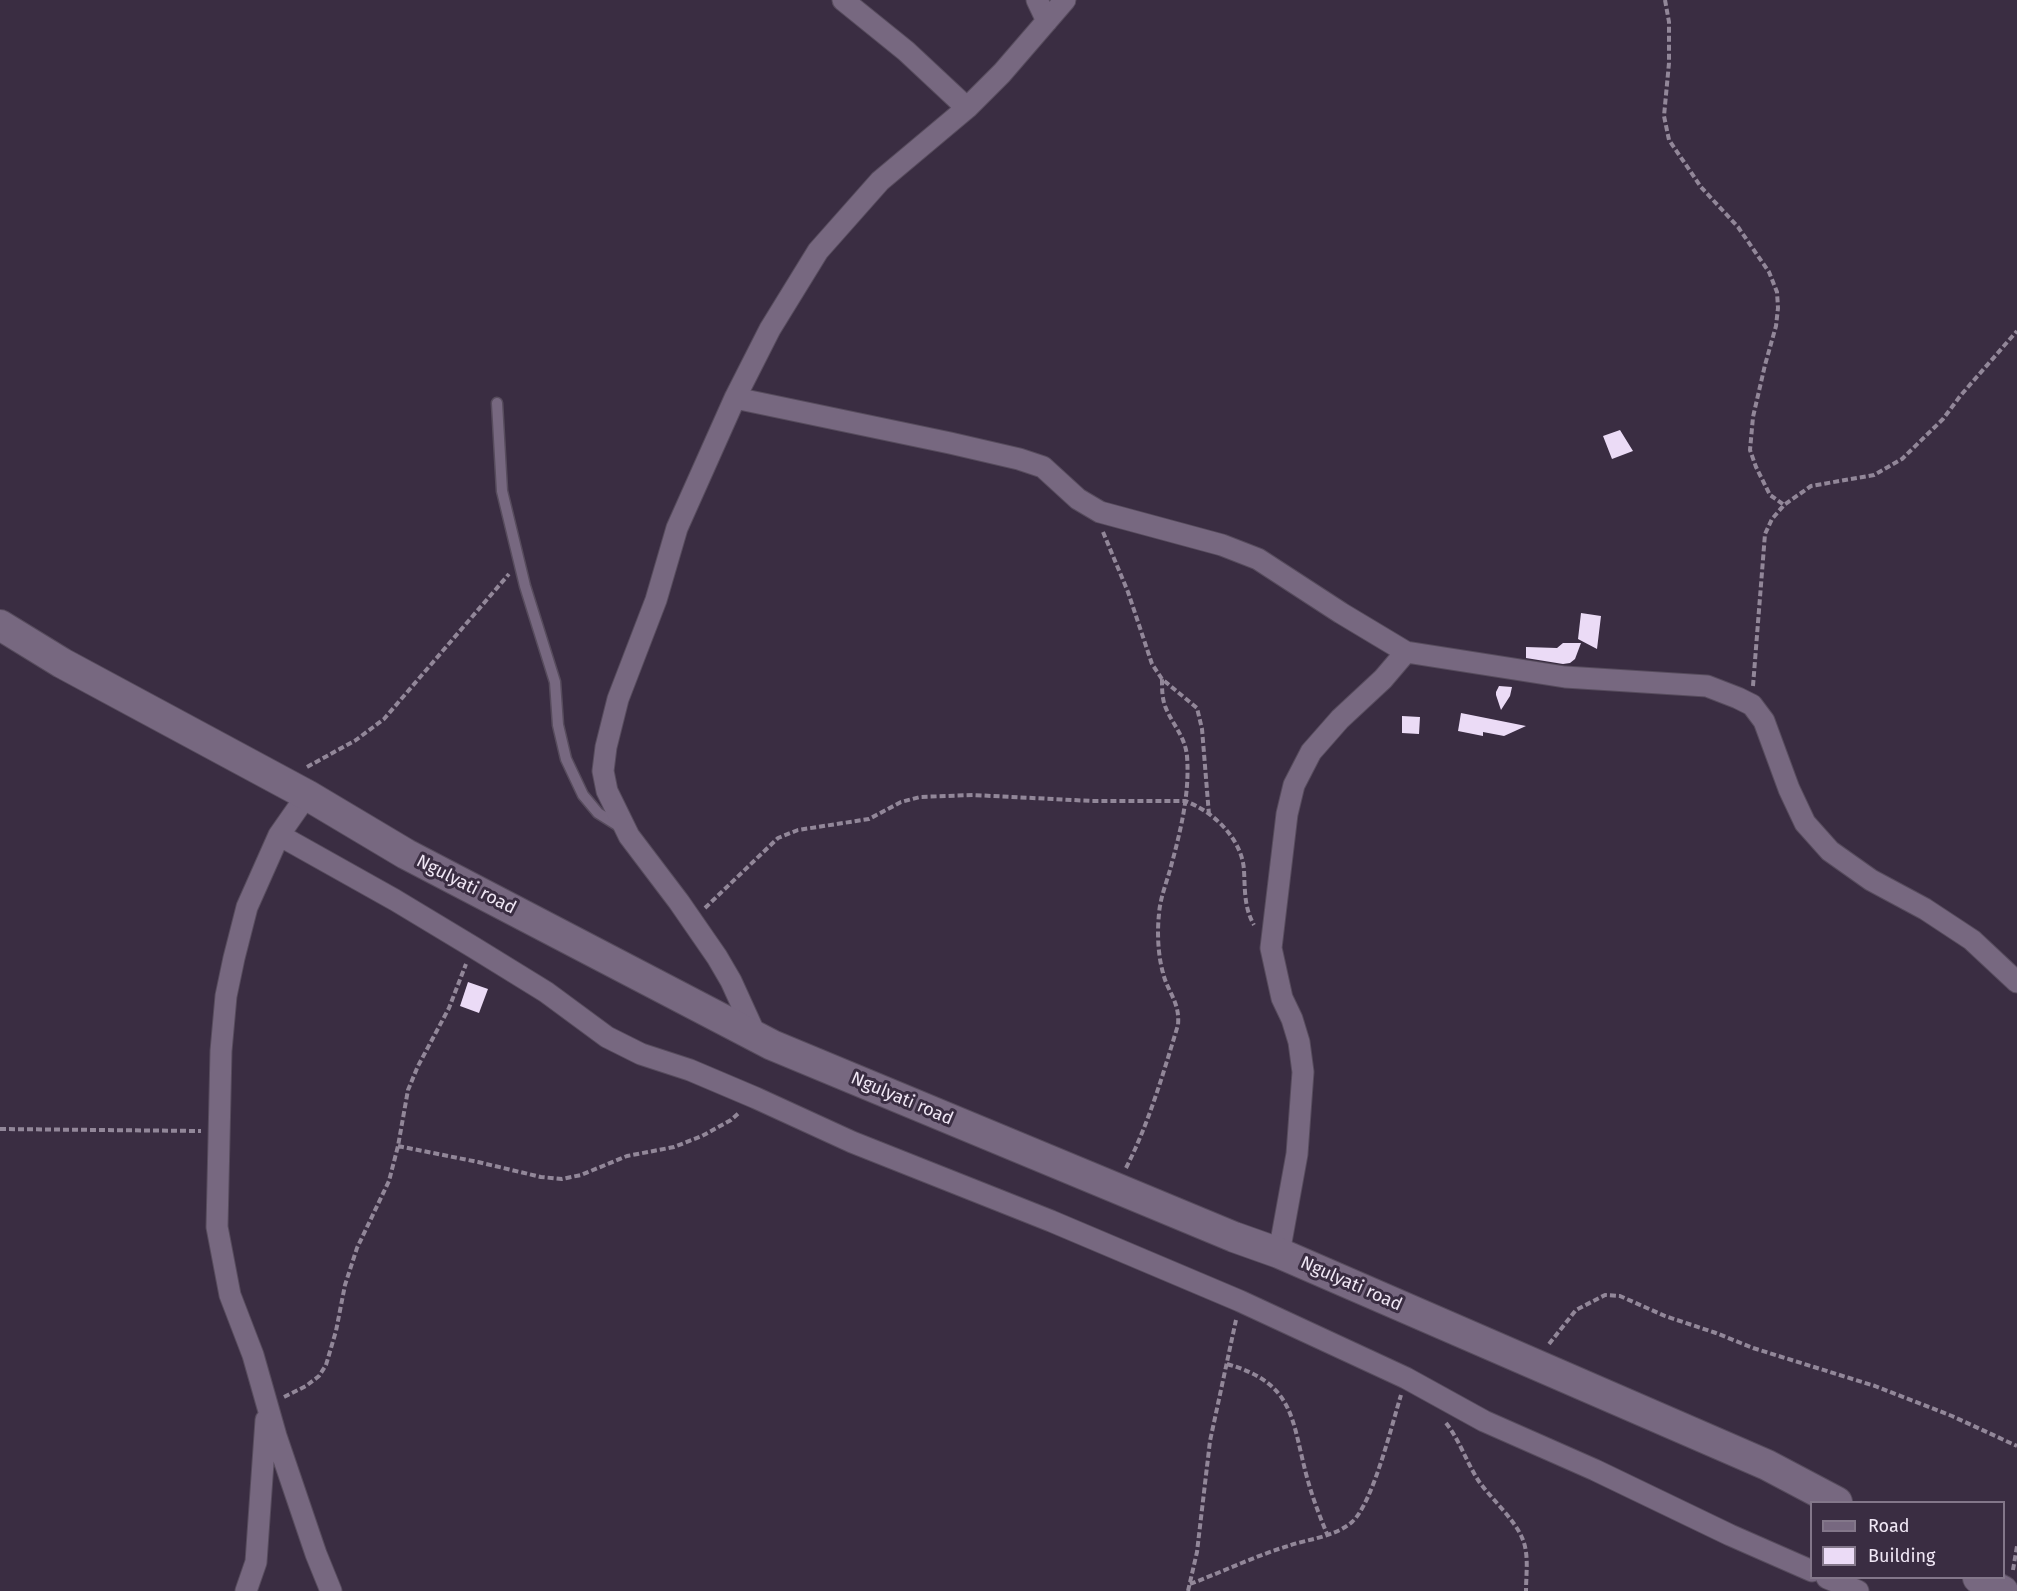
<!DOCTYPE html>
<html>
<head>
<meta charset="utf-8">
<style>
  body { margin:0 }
  #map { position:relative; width:2017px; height:1591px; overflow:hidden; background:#3a2d42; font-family:"Fira Sans",sans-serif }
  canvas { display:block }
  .legend { position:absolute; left:1810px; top:1501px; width:195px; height:78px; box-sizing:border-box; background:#3a2d42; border:2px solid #83778a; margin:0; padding:8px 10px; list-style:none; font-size:18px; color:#f0e7f5 }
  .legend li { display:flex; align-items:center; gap:12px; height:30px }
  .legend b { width:30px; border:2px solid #83778a }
</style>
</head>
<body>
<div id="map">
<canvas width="2017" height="1591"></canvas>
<ul class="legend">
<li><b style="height:8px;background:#776880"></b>Road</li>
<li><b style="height:16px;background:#ebdbf6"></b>Building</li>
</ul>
</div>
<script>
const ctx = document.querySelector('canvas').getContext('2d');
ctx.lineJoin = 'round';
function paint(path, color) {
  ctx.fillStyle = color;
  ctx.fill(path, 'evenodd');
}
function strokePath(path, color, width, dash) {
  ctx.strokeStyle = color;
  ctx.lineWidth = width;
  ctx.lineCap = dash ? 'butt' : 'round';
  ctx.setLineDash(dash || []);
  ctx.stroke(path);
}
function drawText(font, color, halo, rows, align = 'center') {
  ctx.font = font + ' "Fira Sans",sans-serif';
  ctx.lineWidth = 6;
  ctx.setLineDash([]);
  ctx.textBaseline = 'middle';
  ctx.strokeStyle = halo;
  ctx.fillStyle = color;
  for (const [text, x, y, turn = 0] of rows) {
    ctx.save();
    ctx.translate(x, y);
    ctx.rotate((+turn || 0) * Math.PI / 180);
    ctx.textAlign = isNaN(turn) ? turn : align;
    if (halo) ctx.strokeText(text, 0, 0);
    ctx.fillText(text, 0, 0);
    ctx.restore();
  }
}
paint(new Path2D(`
  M1620,430L1633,451L1612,459L1603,436Z
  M1581,613L1601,616L1597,649L1578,639Z
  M1563,643H1581L1575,659L1570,663L1563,664L1526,658V647L1557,648Z
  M1499,686L1512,687L1510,696L1501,710L1496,695V692Z
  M1461,713L1526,726L1504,736L1483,732V736L1458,731Z
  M1402,716L1420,717L1419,734L1402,733Z
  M468,982L488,989L479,1013L460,1006Z`), '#ebdbf6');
const service = new Path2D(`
  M497,403L502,491L525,586L555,682L558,725L566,759L583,795L598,813L622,828`);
const minor = new Path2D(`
  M843,0L906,51L967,108
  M1037,0L1047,21
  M735,398L950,443L1019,459L1043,467L1078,499L1100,512L1222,545L1258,559L1341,613L1406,652L1565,677L1707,686L1738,698L1752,705L1764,721L1789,789L1805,823L1830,851L1871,880L1925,909L1972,940L2017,982
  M307,795L279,835L247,907L234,958L226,996L221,1051L217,1227L230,1295L253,1355L276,1436L316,1554L331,1591
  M279,835L395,900L473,947L546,992L607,1037L641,1054L690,1070L756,1098L852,1142L1051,1221L1240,1301L1406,1378L1484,1421L1595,1470L1730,1535L1812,1571
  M756,1036L731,981L717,957L679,902L629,836L607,791L603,771L606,747L618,699L656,600L677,528L735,398L770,329L818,251L880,181L967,108L1002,73L1065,0
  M1279,1253L1297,1154L1303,1072L1299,1042L1292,1019L1282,998L1271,948L1287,814L1294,785L1311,752L1340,719L1383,679L1406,652
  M1827,1578L1858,1591
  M246,1591L256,1562L266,1420`);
const secondary = new Path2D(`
  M0,625L62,663L307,795L406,854L772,1045L1234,1237L1279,1253L1767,1465L1837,1502
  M1978,1578L2003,1591`);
strokePath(service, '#574c5d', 13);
strokePath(minor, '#574c5d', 23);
strokePath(secondary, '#574c5d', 32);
strokePath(new Path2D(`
  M1665,0L1669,22V63L1664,116L1669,140L1701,187L1738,227L1769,272L1777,292L1778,308L1776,326L1765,365L1753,417L1750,450L1756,467L1770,495L1784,505
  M1103,532L1128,592L1152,664L1162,679L1197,708L1202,729L1209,815
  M1753,686L1765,534L1772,519L1784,505L1811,486L1874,475L1902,459L1943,419L1961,395L2017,331
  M307,767L356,740L384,719L509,574
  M705,908L778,838L798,830L869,819L901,802L920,797L973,795L1092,801H1185C1213,811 1242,839 1244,870C1245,889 1244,908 1254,925
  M0,1129L201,1131
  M398,1146L478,1162L541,1177L562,1179L581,1175L627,1156L674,1147L702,1136L731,1120L740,1112
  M1126,1168C1149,1123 1163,1074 1178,1025C1180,1002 1168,993 1163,973C1158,955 1157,933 1159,914C1160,899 1166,884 1170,870C1180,833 1190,795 1187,756C1185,736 1172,724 1165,706C1162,697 1162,689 1162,679
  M1549,1344L1576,1310L1605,1295L1620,1296L1665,1316L1716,1333L1753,1348L1875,1386L1952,1416L2017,1446
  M1227,1364C1297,1384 1291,1421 1308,1481C1313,1499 1320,1517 1327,1534
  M284,1397L306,1386L319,1376L326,1365L336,1331L345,1285L357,1248L389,1181L398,1146L408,1090L418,1066L449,1008L466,964
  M1446,1423C1460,1441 1466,1461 1478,1480C1491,1499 1515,1519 1523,1540C1529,1555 1526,1575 1526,1591
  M2013,1570L2017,1546
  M1190,1584C1222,1572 1255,1556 1288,1546C1308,1539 1335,1537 1352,1522C1373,1503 1392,1424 1401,1395
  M1188,1591L1197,1552L1210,1441L1236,1320`), '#928799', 4, [6, 3]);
strokePath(service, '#776880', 10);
strokePath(minor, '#776880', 21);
strokePath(secondary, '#776880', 30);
drawText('18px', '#f0e7f5', '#3a2d42', [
  ["Ngulyati road",466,885,27],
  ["Ngulyati road",902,1099,23],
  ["Ngulyati road",1351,1284,24]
]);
</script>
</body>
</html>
